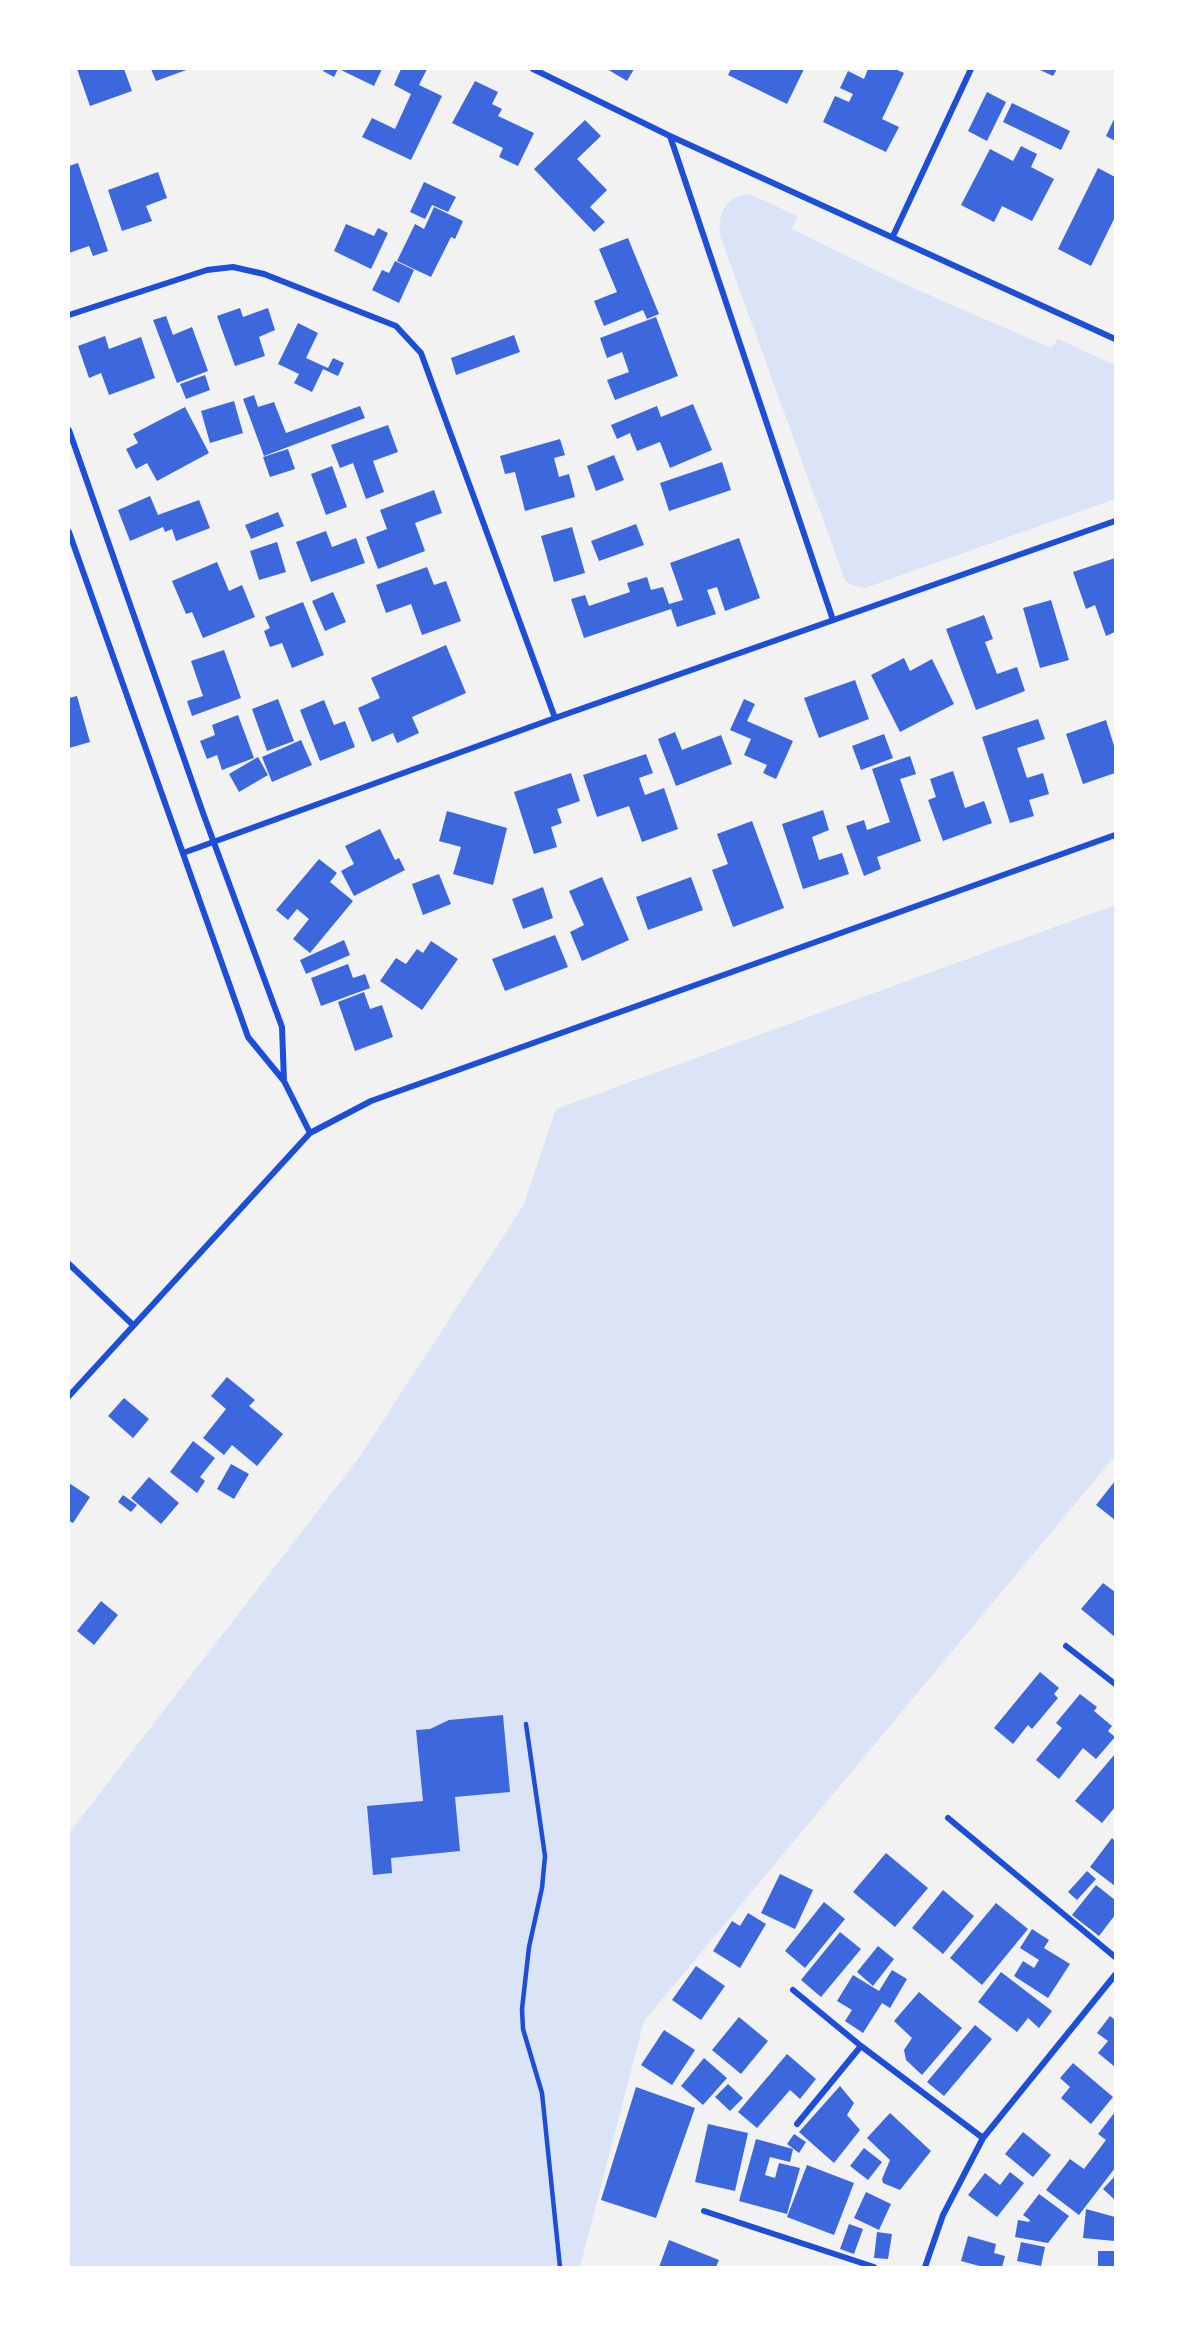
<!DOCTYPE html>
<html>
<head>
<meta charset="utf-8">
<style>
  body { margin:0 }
  #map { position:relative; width:1184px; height:2336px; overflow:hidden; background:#f2f2f2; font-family:"DM Sans",sans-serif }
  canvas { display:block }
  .frame { position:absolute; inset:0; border:70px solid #fff; pointer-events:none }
</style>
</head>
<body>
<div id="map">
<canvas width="1184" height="2336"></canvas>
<div class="frame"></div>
</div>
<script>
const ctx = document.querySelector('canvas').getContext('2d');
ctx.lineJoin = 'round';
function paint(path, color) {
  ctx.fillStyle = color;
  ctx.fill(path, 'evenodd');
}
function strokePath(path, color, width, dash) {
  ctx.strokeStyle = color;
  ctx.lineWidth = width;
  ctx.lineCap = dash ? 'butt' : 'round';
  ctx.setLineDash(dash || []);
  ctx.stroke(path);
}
paint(new Path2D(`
  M749,194L798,216L792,229L902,283L1051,348L1058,339L1115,365V499L865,588L851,585L845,580L720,236C718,213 725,197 749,194Z
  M1115,905V1456L644,2021L580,2267H69V1833L358,1459L523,1206L556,1109Z`), '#dbe4f7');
paint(new Path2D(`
  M77,69H124L132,91L90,106Z
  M151,69H189L156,81Z
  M324,69H338L334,77L323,71Z
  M339,69H382L374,86Z
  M401,69H427L419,85L442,96L411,160L362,137L372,118L395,129L411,94L394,85Z
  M607,69H634L627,81Z
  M731,69H804L787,104L728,75Z
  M868,69H895L904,73L882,119L899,127L886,152L823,122L835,96L849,102L853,94L840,88L848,71L864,79Z
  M1038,69H1057L1053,76Z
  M475,81L498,92L492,104L502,109L498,116L534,133L518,166L499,157L503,148L452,123Z
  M987,92L1006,102L987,141L968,131Z
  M1012,103L1070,131L1061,150L1003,122Z
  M1115,117V141L1106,136Z
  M585,120L601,136L577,159L607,190L590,207L605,222L594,232L534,169Z
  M1021,146L1037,154L1031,167L1054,179L1032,221L1002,206L994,222L961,205L990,149L1013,161Z
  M78,163L108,251L93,256L89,246L69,253V166Z
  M1098,168L1115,177V217L1091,266L1058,249Z
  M158,172L167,198L146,206L152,221L122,231L108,190Z
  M424,182L456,197L448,212L432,205L425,219L410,212Z
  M434,207L463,221L455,239L451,237L431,277L397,261L415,224L424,229Z
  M346,224L374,236L378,228L388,233L371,269L334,251Z
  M628,238L659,314L647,319L643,310L604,326L594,301L617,292L599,249Z
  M395,261L414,270L399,303L372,290L382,270L389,273Z
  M240,308L243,317L268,308L275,330L259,337L265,356L235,366L217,316Z
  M166,316L173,335L192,327L208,371L177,383L153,320Z
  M656,317L678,376L615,400L607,380L629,372L622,352L607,358L600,338Z
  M298,323L318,333L306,358L328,368L333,358L344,363L338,376L323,369L312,392L294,383L299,374L278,364Z
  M514,335L520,352L456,375L451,358Z
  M105,336L109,349L141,337L155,378L109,395L101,373L89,378L78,346Z
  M205,375L210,390L186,399L180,384Z
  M254,395L258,407L274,402L286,433L360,406L365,418L264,456L243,399Z
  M234,401L243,433L210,443L201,411Z
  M693,404L712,450L670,468L660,442L637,451L630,433L617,439L611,425L657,406L661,417Z
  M185,407L209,453L157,481L147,463L136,469L126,449L138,443L133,434Z
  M388,425L398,452L373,461L384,492L366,499L353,463L340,468L331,445Z
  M560,439L565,455L554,458L559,477L569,474L575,497L525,511L515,472L505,474L500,456Z
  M288,449L295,469L270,477L263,457Z
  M614,455L624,480L596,491L587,466Z
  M722,462L731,490L669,511L660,483Z
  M332,466L347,507L326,515L311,474Z
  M434,490L442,513L415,523L425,551L378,569L366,537L387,529L380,510Z
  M150,496L158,515L199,500L210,528L176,541L172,529L165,532L163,527L130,541L118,510Z
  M278,512L284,526L251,539L245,525Z
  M636,524L644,545L599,561L591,541Z
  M572,527L585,573L554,582L541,536Z
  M326,531L332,547L356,538L365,563L311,582L296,542Z
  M739,538L760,598L725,611L717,587L707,590L716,614L677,627L671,609L584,638L571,599L585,595L589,606L630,592L627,583L647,577L651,590L663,587L669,604L683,600L670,563Z
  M277,542L286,572L259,580L250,551Z
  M1115,558V632L1106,636L1095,605L1086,609L1073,572Z
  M217,562L229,591L242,585L255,617L203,638L192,612L186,614L172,581Z
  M427,567L434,585L446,581L461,621L422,635L411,604L386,613L376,585Z
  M333,592L346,622L325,631L312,601Z
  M1051,600L1069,660L1040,668L1023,608Z
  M303,602L324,655L292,668L282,643L270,647L264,631L270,628L265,617Z
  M984,615L993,639L985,642L997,674L1017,667L1025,691L976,710L946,629Z
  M446,645L466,693L412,717L419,733L397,743L393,733L372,742L358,708L380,698L371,678Z
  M224,650L241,698L192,716L187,701L203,696L191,661Z
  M904,658L910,671L932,659L954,704L900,732L871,675Z
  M855,680L869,719L819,738L804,698Z
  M77,696L90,742L69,748V698Z
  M278,699L294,741L267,751L252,709Z
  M744,699L755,704L747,721L793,741L776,779L763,773L767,765L744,755L751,739L730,730Z
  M324,700L334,725L345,721L355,747L320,761L300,710Z
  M238,715L254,758L222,770L217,755L207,759L200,741L215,735L212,725Z
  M1038,719L1045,739L1017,748L1027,778L1043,773L1049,794L1029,800L1034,816L1010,823L982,737Z
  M1106,720L1115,749V773L1083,784L1066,734Z
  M675,732L682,750L721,735L732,764L676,786L658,739Z
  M884,734L893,758L861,770L852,746Z
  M301,740L312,765L272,782L262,757Z
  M646,754L653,773L639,778L645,795L664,788L678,829L642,842L629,806L597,817L583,775Z
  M910,756L916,774L900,779L921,841L877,857L881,869L864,876L846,826L864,820L867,830L890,822L872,769Z
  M258,757L268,775L239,792L229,774Z
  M953,771L965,808L984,801L992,823L943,841L928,800L936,797L930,779Z
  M571,773L580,801L557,809L562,823L551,827L557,847L534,854L514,792Z
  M823,810L829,830L812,837L819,860L842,853L849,874L803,889L782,824Z
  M447,811L507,828L493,885L453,874L461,847L439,841Z
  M752,821L784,908L733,927L712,870L728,864L717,834Z
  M380,829L395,860L399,858L405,870L354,896L341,871L354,864L345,846Z
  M319,859L337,873L330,882L353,901L310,953L293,939L309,919L297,909L288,920L276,910Z
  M439,874L451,904L423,915L412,884Z
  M602,877L629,940L582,961L570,932L584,925L569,891Z
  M691,877L703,910L648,930L636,897Z
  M543,887L553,918L523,929L512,899Z
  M555,935L568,967L505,991L492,959Z
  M344,940L350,955L306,974L300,960Z
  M431,941L458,959L422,1010L380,981L396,958L406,964L417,949L423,953Z
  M348,964L353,978L365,974L370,988L321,1006L311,978Z
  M364,992L370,1009L382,1005L393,1037L355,1051L338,1002Z
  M227,1377L255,1400L249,1406L283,1434L257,1466L232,1445L224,1455L203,1438L226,1409L211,1396Z
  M124,1398L149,1419L133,1438L108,1416Z
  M193,1441L215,1458L200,1477L205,1481L197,1493L170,1472Z
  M231,1464L249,1474L234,1499L217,1489Z
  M149,1477L179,1503L161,1524L131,1498Z
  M1115,1481V1520L1096,1505Z
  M69,1483L90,1497L73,1523L69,1521Z
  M123,1495L137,1505L131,1512L118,1502Z
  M1103,1583L1115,1592V1637L1081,1609Z
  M101,1601L118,1615L94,1645L77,1631Z
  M1040,1672L1059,1688L1054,1694L1058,1698L1032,1729L1028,1725L1013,1744L994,1728Z
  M1080,1694L1097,1707L1094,1711L1112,1726L1108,1731L1115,1737L1096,1759L1083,1748L1059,1779L1036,1760L1062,1728L1056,1723Z
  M503,1715L510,1792L455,1797L460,1851L391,1858L392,1873L373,1875L367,1806L423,1801L416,1730L430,1729L449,1720Z
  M1115,1754V1807L1102,1823L1075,1801Z
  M1112,1838L1115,1841V1886L1090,1867Z
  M886,1853L928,1888L895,1927L853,1892Z
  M1087,1871L1096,1879L1077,1900L1068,1892Z
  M780,1874L813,1890L795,1929L761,1913Z
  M1096,1885L1115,1900V1915L1099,1936L1072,1915Z
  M943,1890L974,1916L943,1954L912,1928Z
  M824,1902L845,1919L805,1968L785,1951Z
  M996,1903L1028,1929L982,1985L950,1958Z
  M748,1913L766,1924L740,1968L713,1951L732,1921L740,1926Z
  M1032,1929L1049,1940L1044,1948L1070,1964L1048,1998L1014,1976L1023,1961L1034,1968L1039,1960L1020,1948Z
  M840,1932L861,1949L821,1997L801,1980Z
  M878,1946L894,1959L873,1986L857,1972Z
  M696,1966L725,1986L701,2020L672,2000Z
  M892,1970L907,1979L890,2008L882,2003L863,2033L845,2021L852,2010L837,2001L853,1975L879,1991Z
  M1001,1972L1052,2011L1039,2028L1028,2018L1017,2032L978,2002Z
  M919,1992L962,2028L922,2075L906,2060L904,2050L912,2038L894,2021Z
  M1110,2016L1115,2020V2067L1098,2053L1108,2041L1097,2033Z
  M739,2017L768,2041L741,2074L712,2050Z
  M975,2025L992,2039L944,2096L927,2082Z
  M664,2030L695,2050L672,2085L641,2065Z
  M787,2054L816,2079L800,2099L790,2090L757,2128L738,2112Z
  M704,2058L727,2078L703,2105L681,2086Z
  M1073,2063L1113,2097L1091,2124L1061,2098L1070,2087L1060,2078Z
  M728,2084L743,2098L730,2111L715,2097Z
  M840,2086L854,2103L847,2115L860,2130L834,2163L799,2132Z
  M636,2087L695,2108L656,2218L601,2200Z
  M1115,2112V2168L1079,2215L1046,2190L1070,2159L1084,2169L1106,2140L1098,2134Z
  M890,2113L931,2151L900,2190L883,2183L882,2179L890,2160L867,2138Z
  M708,2124L748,2133L735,2191L695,2182Z
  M1023,2132L1051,2155L1033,2177L1005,2154Z
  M794,2134L806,2142L799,2153L787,2144Z
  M756,2139L793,2149L790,2162L770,2157L765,2175L775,2178L779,2163L800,2168L787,2214L739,2201Z
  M864,2148L882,2162L868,2180L850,2166Z
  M807,2165L854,2183L834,2235L787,2217Z
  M1010,2172L1024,2183L997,2217L968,2195L985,2173L1000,2185Z
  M1115,2176V2200L1103,2189Z
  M866,2192L891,2204L879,2230L854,2218Z
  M1039,2194L1069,2216L1048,2243L1015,2237L1018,2220L1029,2222L1030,2220L1023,2215Z
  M1086,2209L1115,2217V2241L1083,2238Z
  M849,2224L863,2229L854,2254L840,2249Z
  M877,2232L892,2234L888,2259L874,2258Z
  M968,2236L996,2244L994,2253L1005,2256L1002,2267H983L961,2261Z
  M669,2240L719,2260L716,2267H659Z
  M1021,2242L1045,2247L1041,2266L1017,2261Z
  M1098,2251H1115V2267H1098Z`), '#3d67dc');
strokePath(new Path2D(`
  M526,1724L545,1856L542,1888L529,1947L522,2009L523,2029L542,2093L560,2267`), '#1d4ed8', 4.5);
strokePath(new Path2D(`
  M533,69L670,136L1115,339
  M670,136L833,620
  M893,236L971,69
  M69,315L207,270L233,267L264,274L396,326L421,353L555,718
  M69,430L203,813L282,1027L284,1081
  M69,532L248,1037L284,1081L310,1133
  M183,853L555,718L1115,521
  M69,1264L133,1325
  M69,1396L310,1133L371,1101L1115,835
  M1066,1646L1115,1684
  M948,1818L1115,1957
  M793,1990L861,2046L983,2138
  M797,2124L861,2046
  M704,2211L874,2267
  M925,2267L943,2215L983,2138L1115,1975`), '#1d4ed8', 6);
</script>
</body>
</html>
